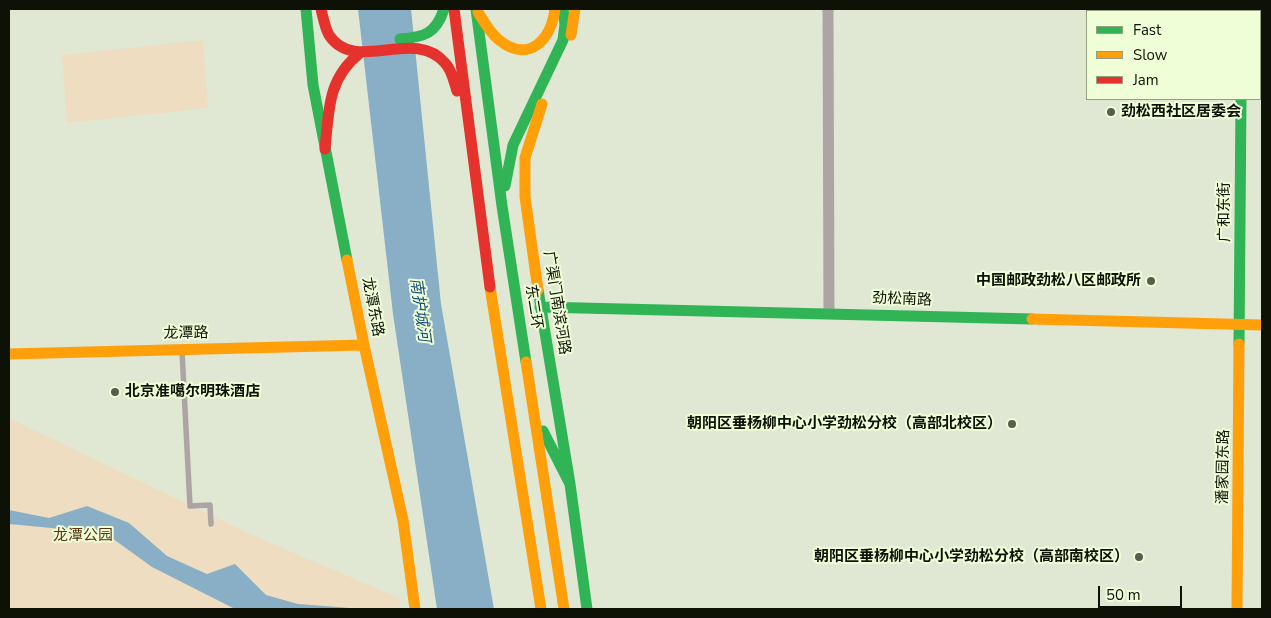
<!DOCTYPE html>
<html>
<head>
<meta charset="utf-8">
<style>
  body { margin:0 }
  #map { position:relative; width:1271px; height:618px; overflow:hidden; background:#e0e8d3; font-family:"Nunito Sans",sans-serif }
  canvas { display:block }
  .frame { position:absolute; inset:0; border:10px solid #0e1206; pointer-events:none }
  .legend { position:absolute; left:1086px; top:10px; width:175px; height:90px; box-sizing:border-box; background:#effed7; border:1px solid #95a083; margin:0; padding:6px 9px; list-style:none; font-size:15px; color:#0e1206 }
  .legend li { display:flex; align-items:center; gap:10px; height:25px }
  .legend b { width:25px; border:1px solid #95a083 }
  .scale { position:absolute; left:1098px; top:586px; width:84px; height:22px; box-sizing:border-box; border:2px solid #0e1206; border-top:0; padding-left:6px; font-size:15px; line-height:18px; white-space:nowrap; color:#0e1206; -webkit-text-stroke:4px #effed7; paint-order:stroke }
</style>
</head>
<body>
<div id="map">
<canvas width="1271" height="618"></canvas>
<div class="frame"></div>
<ul class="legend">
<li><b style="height:6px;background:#30b455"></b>Fast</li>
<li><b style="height:6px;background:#ff9f0a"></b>Slow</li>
<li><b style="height:6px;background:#e5322d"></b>Jam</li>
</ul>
<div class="scale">50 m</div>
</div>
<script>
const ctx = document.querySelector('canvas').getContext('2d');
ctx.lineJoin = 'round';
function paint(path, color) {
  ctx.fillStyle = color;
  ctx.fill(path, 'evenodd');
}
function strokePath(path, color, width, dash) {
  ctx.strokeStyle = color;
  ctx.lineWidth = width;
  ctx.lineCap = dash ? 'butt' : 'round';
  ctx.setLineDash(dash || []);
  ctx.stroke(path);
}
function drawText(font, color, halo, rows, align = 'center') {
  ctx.font = font + ' "Nunito Sans","Noto Sans SC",sans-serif';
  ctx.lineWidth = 4;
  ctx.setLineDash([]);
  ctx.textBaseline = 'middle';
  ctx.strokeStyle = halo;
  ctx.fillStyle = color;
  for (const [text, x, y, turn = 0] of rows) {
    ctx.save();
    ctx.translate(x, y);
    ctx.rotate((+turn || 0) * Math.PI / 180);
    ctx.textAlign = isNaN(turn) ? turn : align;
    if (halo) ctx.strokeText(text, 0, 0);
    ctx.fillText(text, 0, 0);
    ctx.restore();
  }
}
paint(new Path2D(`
  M203,40L208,108L67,123L62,55Z
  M9,418L252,535L399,598L401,609H9Z`), '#eeddc1');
paint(new Path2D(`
  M358,9H411L441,304L494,609H437L393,314Z
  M87,506L129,523L167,556L207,574L235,564L266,595L298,604L350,608L352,609H235L152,567L105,533L9,524V510L49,518Z`), '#88afc6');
strokePath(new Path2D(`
  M182,351L190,506L210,505L211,524`), '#ada5a3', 5.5);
strokePath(new Path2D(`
  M828,9L829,313`), '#ada5a3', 11);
strokePath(new Path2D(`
  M306,9L313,85L347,260
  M476,9L502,206L526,362
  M400,39C424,37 436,34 444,9
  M505,186L513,145L563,40L565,24L563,9
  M538,290L570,484L587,609
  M540,307L1032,319
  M1239,344L1241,99
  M543,431L570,484`), '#30b455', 11);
strokePath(new Path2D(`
  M1241,9V11
  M478,12C484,22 490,33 499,40C529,64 551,40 555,9
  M571,35L575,9
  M347,260L364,345L403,520L415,609
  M490,287L541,609
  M538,290L525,197V158L542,104
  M1032,319L1262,325
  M9,354L364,345
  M526,362L564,609
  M1237,609L1239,344`), '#ff9f0a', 11);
strokePath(new Path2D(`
  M321,9C323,17 325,28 329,35C355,75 414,26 445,63C452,70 454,82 457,91
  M454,9L490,287
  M325,149C329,111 327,79 360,53`), '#e5322d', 11);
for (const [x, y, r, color] of [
  [1111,112,5,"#585d4e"],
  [1151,281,5,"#585d4e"],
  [115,392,5,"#585d4e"],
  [1012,424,5,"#585d4e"],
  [1139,557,5,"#585d4e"]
]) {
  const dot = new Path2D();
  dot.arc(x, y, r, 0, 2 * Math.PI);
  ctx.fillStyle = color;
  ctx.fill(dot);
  strokePath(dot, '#effed7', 2);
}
drawText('bold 15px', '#0e1206', '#effed7', [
  ["劲松西社区居委会",1121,112,"left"],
  ["中国邮政劲松八区邮政所",1141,281],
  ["北京准噶尔明珠酒店",125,392,"left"],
  ["朝阳区垂杨柳中心小学劲松分校（高部北校区）",1002,424],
  ["朝阳区垂杨柳中心小学劲松分校（高部南校区）",1129,557]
], 'right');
drawText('15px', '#0e1206', '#effed7', [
  ["广和东街",1225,212,-90],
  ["劲松南路",902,300,2],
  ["广渠门南滨河路",556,303,81],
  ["龙潭东路",372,307,79],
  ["东二环",533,307,81],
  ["龙潭路",186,334,-1],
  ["潘家园东路",1224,467,-89]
]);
drawText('15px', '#573611', '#effed7', [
  ["龙潭公园",83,536]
]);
drawText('italic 16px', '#15507b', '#effed7', [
  ["南护城河",419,310,82]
]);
</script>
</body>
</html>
